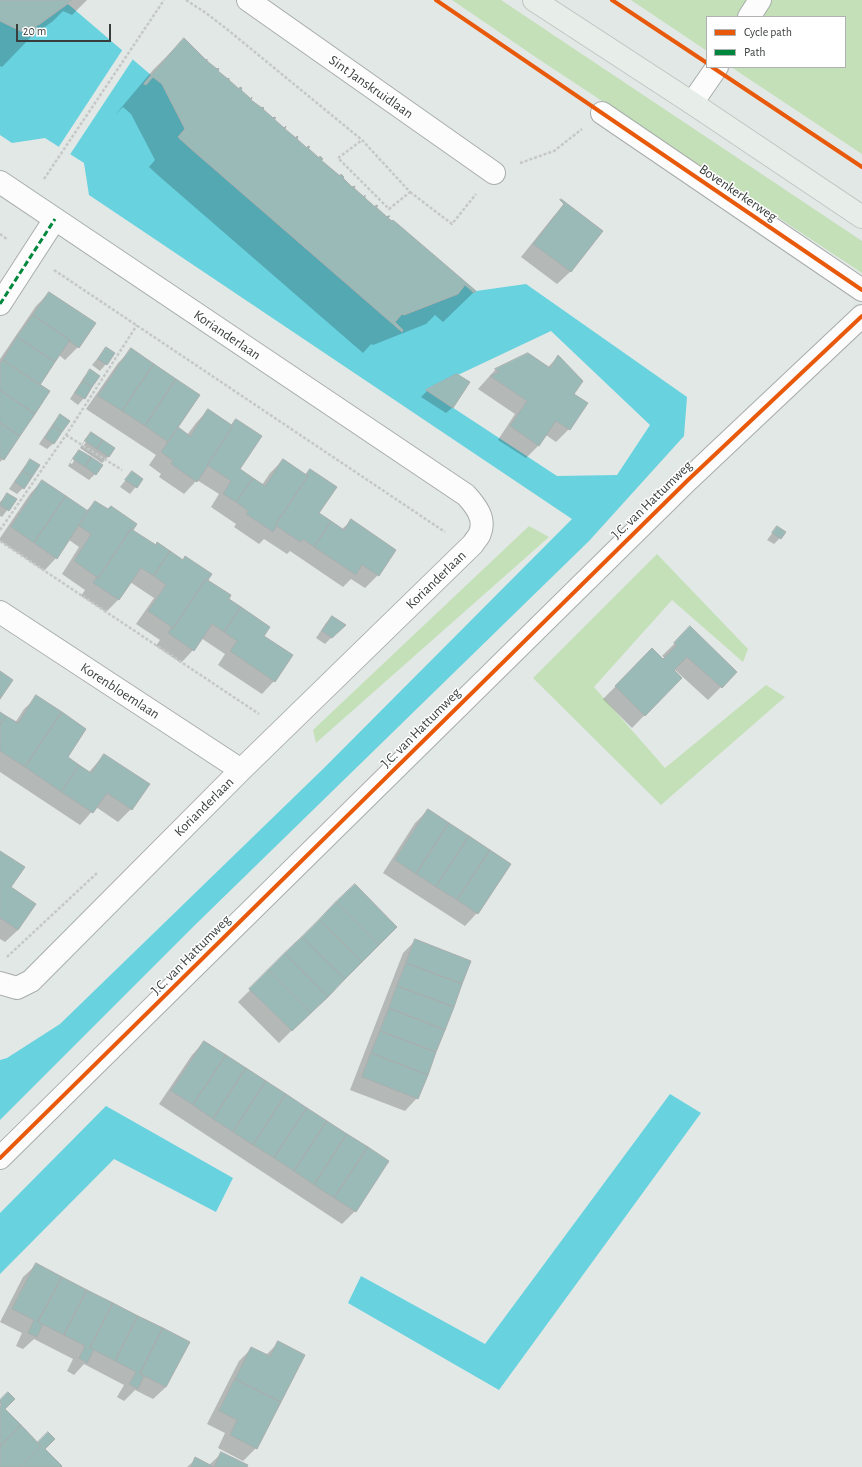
<!DOCTYPE html>
<html>
<head>
<meta charset="utf-8">
<style>
  body { margin:0 }
  #map { position:relative; width:862px; height:1467px; overflow:hidden; background:#e2e8e6; font-family:"Alegreya Sans",sans-serif }
  canvas { display:block }
  .legend { position:absolute; left:706px; top:16px; width:140px; height:52px; box-sizing:border-box; background:#fff; border:1px solid #b0b2b1; margin:0; padding:5px 7px; list-style:none; font-size:12px; color:#393e3c }
  .legend li { display:flex; align-items:center; gap:8px; height:20px }
  .legend b { width:20px; border:1px solid #b0b2b1 }
  .scale { position:absolute; left:16px; top:24px; width:95px; height:18px; box-sizing:border-box; border:2px solid #393e3c; border-top:0; padding-left:5px; font-size:12px; line-height:14px; white-space:nowrap; color:#393e3c; -webkit-text-stroke:3px #fff; paint-order:stroke }
</style>
</head>
<body>
<div id="map">
<canvas width="862" height="1467"></canvas>
<ul class="legend">
<li><b style="height:5px;background:#e8590c"></b>Cycle path</li>
<li><b style="height:5px;background:#00873e"></b>Path</li>
</ul>
<div class="scale">20 m</div>
</div>
<script>
const ctx = document.querySelector('canvas').getContext('2d');
ctx.lineJoin = 'round';
function paint(path, color) {
  ctx.fillStyle = color;
  ctx.fill(path, 'evenodd');
}
function strokePath(path, color, width, dash) {
  ctx.strokeStyle = color;
  ctx.lineWidth = width;
  ctx.lineCap = dash ? 'butt' : 'round';
  ctx.setLineDash(dash || []);
  ctx.stroke(path);
}
function drawText(font, color, halo, rows, align = 'center') {
  ctx.font = font + ' "Alegreya Sans",sans-serif';
  ctx.lineWidth = 3;
  ctx.setLineDash([]);
  ctx.textBaseline = 'middle';
  ctx.strokeStyle = halo;
  ctx.fillStyle = color;
  for (const [text, x, y, turn = 0] of rows) {
    ctx.save();
    ctx.translate(x, y);
    ctx.rotate((+turn || 0) * Math.PI / 180);
    ctx.textAlign = isNaN(turn) ? turn : align;
    if (halo) ctx.strokeText(text, 0, 0);
    ctx.fillText(text, 0, 0);
    ctx.restore();
  }
}
paint(new Path2D(`
  M452,0H501L862,241V273L537,58Z
  M631,0H862V154L731,67H845V17H707V51Z
  M529,526L549,537L316,743L313,730Z
  M657,554L748,649L743,662L672,600L594,687L665,768L766,685L785,697L661,805L533,678Z`), '#c4e0b8');
paint(new Path2D(`
  M68,4L151,75L144,84L153,77L162,84L185,129L178,137L402,331L403,330L395,322L402,314L404,315L457,294L465,285L476,291L526,284L687,397L684,436L589,541L196,924L0,1120V1060L7,1058L60,1024L324,768L572,519L89,195L84,163L45,138L12,143L0,135V21L33,37L32,34L37,25H39ZM551,331L650,425L617,475L557,476L426,390Z
  M670,1094L701,1113L499,1390L348,1303L361,1276L485,1344Z
  M106,1106L233,1178L216,1212L114,1159L0,1274V1213Z`), '#68d2df');
paint(new Path2D(`
  M123,49L133,59L69,156L58,148Z`), '#e2e8e6');
paint(new Path2D(`
  M0,0H87L72,15L63,11L53,21L30,38L2,67L0,66Z
  M184,39L194,51L474,292L443,322L435,315L426,324L373,345L371,344L363,353L160,177L149,167L155,160L131,114L123,107L115,115L153,70Z
  M565,204L601,232L570,272L557,284L521,257L553,217Z
  M49,293L78,347L65,360L59,355L39,384L3,459L0,462V359L36,306Z
  M106,348V364L100,371L92,365Z
  M131,350L177,428L187,435L196,423L208,410L231,425L236,420L239,469L262,485L270,473L283,460L305,475L310,470L318,513L342,529L351,521L378,575L365,588L351,579L343,587L290,551L287,554L264,539L259,544L234,527L236,524L211,507L219,494L197,480L184,494L159,477L161,474L149,465L156,455L86,409L118,363Z
  M528,354L548,367L558,357L573,395L586,404L569,429L556,442L546,435L538,446L526,458L498,440L515,414L478,389L495,370Z
  M91,371L98,376L84,398L78,405L70,399L84,377Z
  M457,375L453,407L446,413L421,397L427,391Z
  M60,415L54,443L47,449L39,444L54,422Z
  M91,433L113,448L108,457L102,463L80,448L85,439ZM86,439H88L83,446L82,445Z
  M79,451L95,474L89,480L68,466L73,457ZM74,457H76L72,464L70,463Z
  M31,460L23,488L17,494L9,489L24,467Z
  M132,472L142,479L130,494L120,487Z
  M42,481L86,511L95,502L135,524L131,530L155,546L182,561L185,558L210,574L206,580L227,599L263,636L274,681L262,694L218,665L225,654L201,638L193,650L181,663L156,646L160,640L136,624L154,598L130,582L118,600L106,612L81,596L85,590L62,574L79,547L69,540L56,558L44,571L0,541V538L30,494Z
  M7,495L15,500L2,517L0,516V502Z
  M777,527L780,538L774,544L767,540Z
  M332,617L344,625L325,644L316,638L326,623Z
  M690,628L736,672L708,700L674,669L673,670L681,678L632,728L603,699L652,650L663,660L665,658L662,656Z
  M37,697L66,757L89,772L104,755L131,809L118,822L96,807L80,825L0,772V713L15,723L24,709Z
  M428,810L477,913L465,926L383,873L415,823Z
  M0,852L10,888L35,904L18,930L5,942L0,939Z
  M355,886L396,927L279,1043L238,1002Z
  M416,940L417,1098L405,1111L350,1090L403,953Z
  M204,1042L355,1211L342,1224L159,1104L192,1055Z
  M36,1265L166,1387L153,1399L135,1390L124,1401L117,1397L124,1385L84,1364L74,1375L67,1371L73,1359L34,1339L23,1349L16,1346L22,1333L0,1322L23,1277Z
  M278,1343L256,1448L243,1461L218,1448L225,1433L207,1424L239,1361L252,1348L266,1355Z
  M222,1453L246,1467H187L196,1459L209,1465Z`), '#0003');
const building = new Path2D(`
  M0,0H72L38,25H37L32,34L34,35L33,37L0,21Z
  M184,38L206,60L207,59V61L217,69L218,68L219,69L218,71L228,79L229,78V80L239,89L240,87L242,88L241,90L251,99L252,97L251,100L262,108L263,107L264,108L263,109L273,118L274,117L276,118L274,119L284,128L286,126L285,129L296,138L297,136L298,137L297,139L307,148L308,146L310,147L308,148L319,158L320,156L323,159L321,160L340,176L341,174L344,177L343,178L352,187L355,186L354,188L364,197L365,195V198L375,207L376,205L378,206L376,207L387,217L388,216H390L388,218L392,221L393,220L476,291L474,293L465,285L458,294L404,315L402,314L395,322L403,330L402,332L190,148L178,137L185,129L162,84L153,77L146,85L144,84Z
  M561,199L603,231L571,272L533,244L564,204L560,200Z
  M49,292L96,323L79,348L69,341L70,340L33,315Z
  M33,315L70,340L55,362L17,337Z
  M17,337L55,362L40,385L3,360Z
  M106,347L115,353L107,365L98,359Z
  M131,348L154,364L122,411L98,396Z
  M528,353L550,368L558,355L583,381L574,394L588,403L570,430L556,421L539,446L510,426L527,401L490,376L499,372L495,369Z
  M3,360L50,391L35,414L0,390V364Z
  M154,364L176,379L145,426L122,411Z
  M90,369L100,376L92,387L83,381Z
  M457,374L470,382L453,408L426,390Z
  M176,379L200,395L168,442L145,426Z
  M83,381L92,387L85,399L75,393Z
  M0,390L35,414L20,436L0,423Z
  M208,409L233,426L207,465L208,466L197,482L171,464L173,461L161,452L178,427L190,436Z
  M60,414L70,421L62,432L53,426Z
  M236,419L262,436L240,469L253,478L236,502L223,494L231,481L207,465L233,426L232,425Z
  M0,423L20,436L4,460L0,457Z
  M53,426L62,432L54,444L45,438Z
  M91,432L103,440L97,449L85,441Z
  M103,440L115,448L109,457L97,449Z
  M79,450L91,457L85,467L73,459Z
  M91,457L103,465L96,475L85,467Z
  M30,459L40,465L32,477L23,471Z
  M283,459L308,476L275,525L277,526L273,532L246,514L248,511L236,502L253,478L265,486Z
  M310,469L337,487L319,513L331,521L314,547L303,539L300,542L275,525L308,476L306,475Z
  M23,471L32,477L24,489L15,482Z
  M132,471L143,479L137,488L125,480Z
  M42,480L66,496L34,543L11,527Z
  M7,493L17,499L9,511L0,505Z
  M66,496L88,511L57,559L34,543Z
  M95,501L108,509L111,506L137,524L133,530L131,529L98,578L74,561L91,534L79,526Z
  M351,519L396,550L379,576L362,565L356,575L314,547L331,521L344,530Z
  M777,526L786,532L781,539L772,533Z
  M131,529L156,545L157,542L170,551L154,576L141,568L119,600L93,583L97,577L98,578Z
  M170,551L183,560L185,556L212,574L208,580L206,579L173,628L148,611L166,585L154,576Z
  M206,579L231,595L229,599L241,607L224,632L212,624L194,651L168,633L172,627L173,628Z
  M241,607L270,627L264,636L293,655L275,682L230,651L237,641L224,632Z
  M332,616L346,625L332,638L322,631Z
  M690,626L737,672L722,688L687,657L674,670L682,678L645,716L615,686L652,648L663,659L677,645L674,643Z
  M0,671L13,680L0,699Z
  M36,695L62,712L25,767L0,751V725L6,716L18,723Z
  M0,712L6,716L0,725Z
  M62,712L86,729L68,757L79,765L61,792L25,767Z
  M104,754L150,784L132,810L107,793L93,813L61,792L79,765L91,773Z
  M428,809L449,823L416,874L395,860Z
  M449,823L469,836L436,887L416,874Z
  M469,836L490,850L457,900L436,887Z
  M490,850L511,864L478,914L457,900Z
  M0,851L25,867L11,887L36,904L18,930L0,918Z
  M355,884L397,927L379,945L336,902Z
  M336,902L379,945L362,962L319,920Z
  M319,920L362,962L345,979L302,937Z
  M302,937L345,979L328,997L285,953Z
  M415,939L471,961L462,984L406,963Z
  M285,953L328,997L311,1013L268,970Z
  M406,963L462,984L454,1007L397,986Z
  M268,970L311,1013L292,1031L249,989Z
  M397,986L454,1007L445,1030L389,1008Z
  M389,1008L445,1030L436,1052L380,1031Z
  M380,1031L436,1052L428,1075L371,1053Z
  M204,1041L226,1055L193,1105L171,1091Z
  M371,1053L428,1075L418,1099L362,1077Z
  M226,1055L246,1068L213,1119L193,1105Z
  M246,1068L266,1081L233,1132L213,1119Z
  M266,1081L286,1094L253,1145L233,1132Z
  M286,1094L307,1108L274,1158L253,1145Z
  M307,1108L327,1121L294,1171L274,1158Z
  M327,1121L347,1134L314,1185L294,1171Z
  M347,1134L368,1147L334,1198L314,1185Z
  M368,1147L389,1161L356,1212L334,1198Z
  M36,1263L62,1277L38,1322L43,1324L37,1337L28,1333L34,1320L12,1309Z
  M62,1277L87,1290L64,1335L38,1322Z
  M87,1290L113,1303L90,1348L94,1350L87,1363L79,1358L85,1346L64,1335Z
  M113,1303L138,1316L115,1361L90,1348Z
  M138,1316L163,1328L140,1374L144,1376L138,1389L129,1384L136,1372L115,1361Z
  M163,1328L190,1342L166,1387L140,1374Z
  M278,1341L305,1355L281,1402L235,1379L251,1347L270,1356Z
  M235,1379L281,1402L257,1449L230,1435L237,1420L219,1411Z
  M8,1392L15,1399L5,1409L21,1425L0,1447V1407L1,1405L0,1400Z
  M21,1425L41,1446L20,1467H0V1447Z
  M48,1432L55,1439L45,1449L62,1466L61,1467H20L41,1446L38,1442Z
  M221,1452L248,1465L247,1467H191L195,1457L214,1467Z`);
paint(building, '#9abab8');
strokePath(building, '#a9aead', 1);
const minor = new Path2D(`
  M248,0L494,173
  M749,17L760,0
  M692,103L717,67
  M602,113L862,290
  M0,182L466,495C475,505 486,518 480,533C479,537 475,540 473,544L241,770L31,981L17,988L0,983
  M0,304L55,219
  M0,612L241,770
  M0,1158L688,480L862,316`);
const major = new Path2D(`
  M534,0L692,103L862,217`);
strokePath(minor, '#a8adab', 24);
strokePath(major, '#c2c5c4', 24);
strokePath(new Path2D(`
  M186,0L206,13L228,30L362,140L410,192L389,209L338,158L362,140
  M520,163L554,151L582,129
  M44,179L164,0
  M410,192L452,224L476,194
  M0,234L8,240
  M54,270L445,532
  M66,435L122,470
  M0,530L66,435L137,325
  M0,541L259,714
  M7,957L97,873`), '#c5c8c7', 2.5, [3, 2]);
strokePath(minor, '#fbfcfb', 22);
strokePath(major, '#e7eee9', 22);
strokePath(new Path2D(`
  M0,304L55,219`), '#00873e', 3, [6, 3]);
strokePath(new Path2D(`
  M436,0L862,290
  M612,0L707,63
  M712,67L862,167
  M0,1158L688,480L862,316`), '#e8590c', 4);
drawText('14px', '#393e3c', '#fff', [
  ["Sint Janskruidlaan",371,87,35],
  ["Bovenkerkerweg",738,193,34],
  ["Korianderlaan",227,335,34],
  ["J.C. van Hattumweg",652,500,-44],
  ["Korianderlaan",436,580,-44],
  ["Korenbloemlaan",120,691,33],
  ["J.C. van Hattumweg",421,728,-45],
  ["Korianderlaan",204,807,-45],
  ["J.C. van Hattumweg",191,955,-45]
]);
</script>
</body>
</html>
